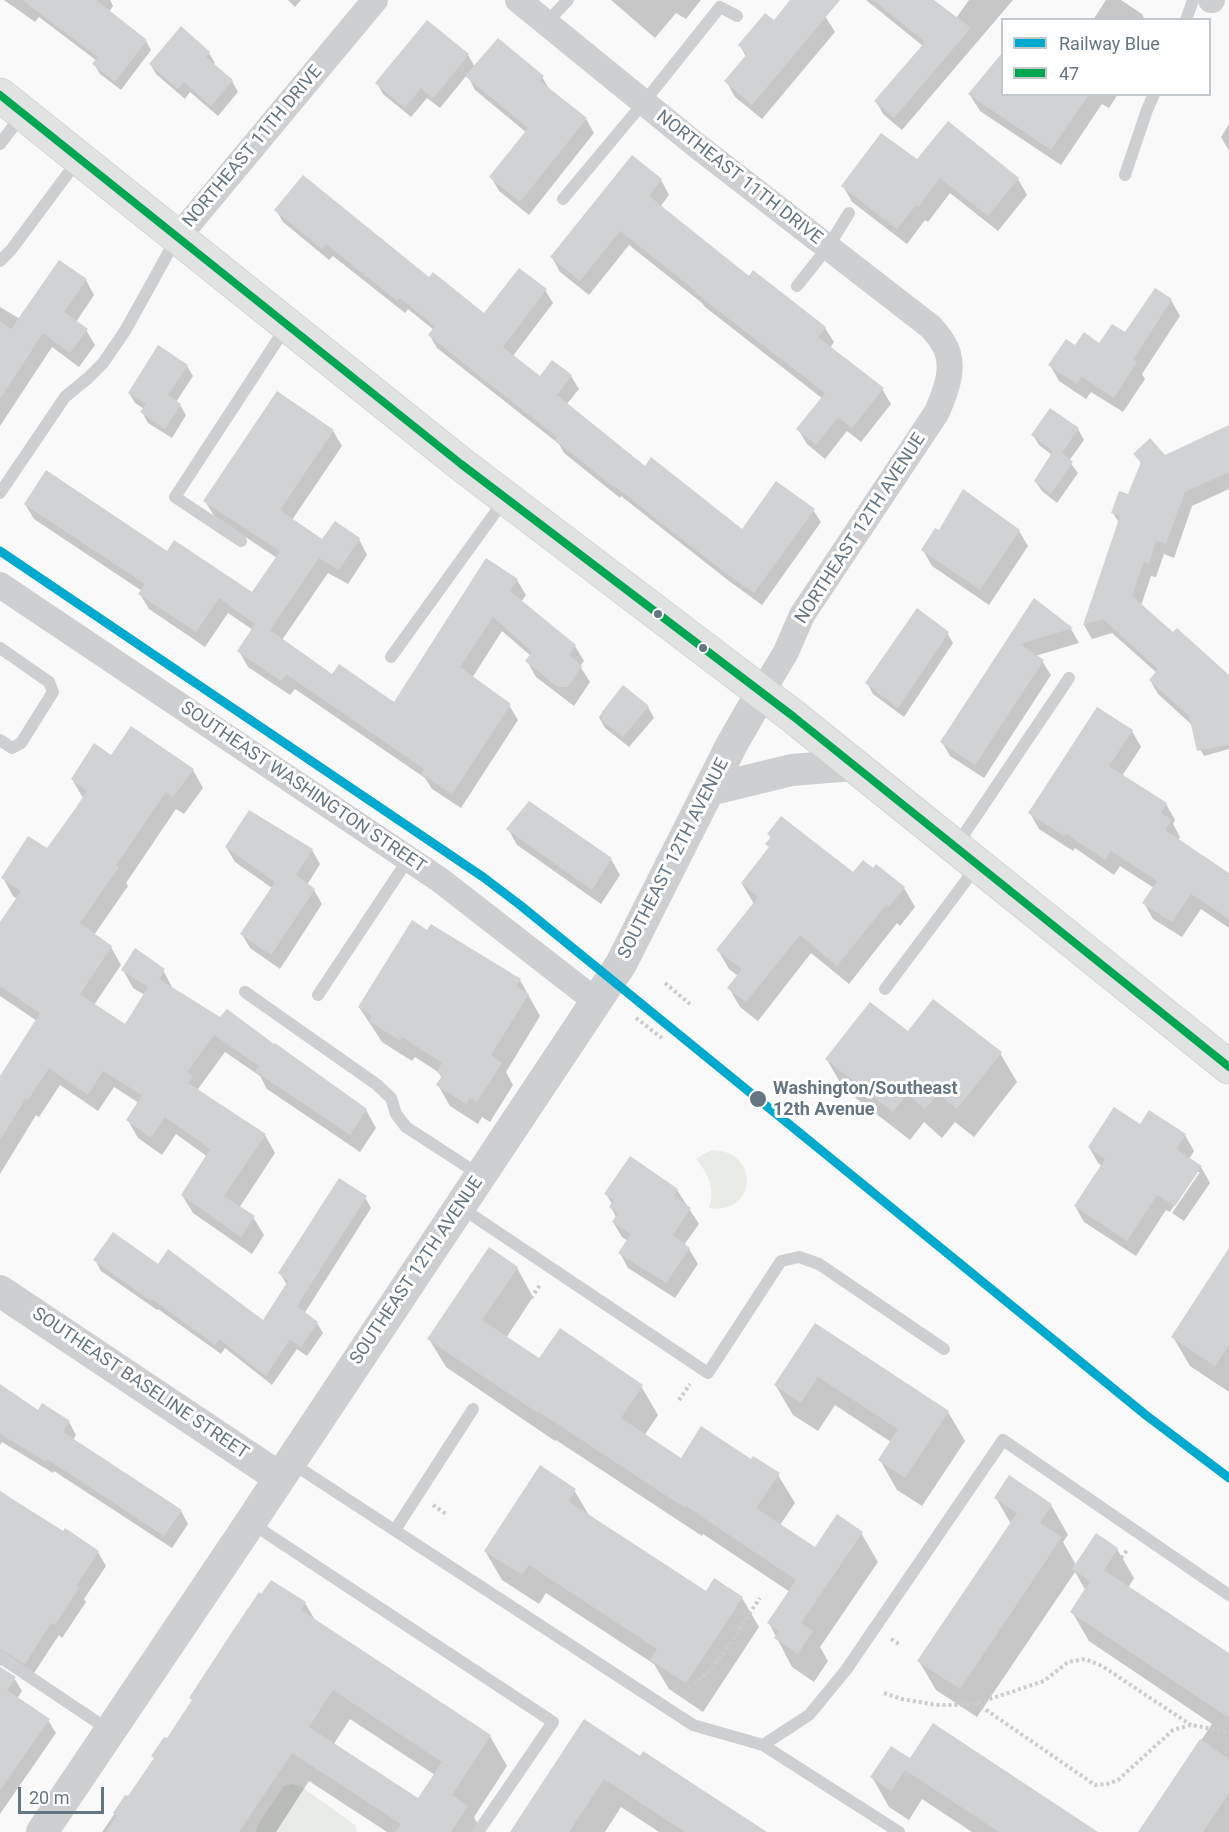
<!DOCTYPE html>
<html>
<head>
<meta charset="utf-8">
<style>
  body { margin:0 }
  #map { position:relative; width:1229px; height:1832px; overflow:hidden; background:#f9f9f9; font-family:Roboto,sans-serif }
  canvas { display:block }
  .legend { position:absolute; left:1001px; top:18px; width:210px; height:78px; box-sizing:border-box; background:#fff; border:2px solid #c1c8cd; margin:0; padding:8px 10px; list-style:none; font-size:18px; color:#657683 }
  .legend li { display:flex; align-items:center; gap:12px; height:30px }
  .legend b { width:30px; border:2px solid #c1c8cd }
  .scale { position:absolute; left:18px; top:1787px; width:86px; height:27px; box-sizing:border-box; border:3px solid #657683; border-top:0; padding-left:8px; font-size:18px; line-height:21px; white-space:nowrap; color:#657683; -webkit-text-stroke:4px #fff; paint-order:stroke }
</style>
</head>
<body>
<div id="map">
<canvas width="1229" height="1832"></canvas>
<ul class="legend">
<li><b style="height:8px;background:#00a9ce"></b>Railway Blue</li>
<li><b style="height:8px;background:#00a651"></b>47</li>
</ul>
<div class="scale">20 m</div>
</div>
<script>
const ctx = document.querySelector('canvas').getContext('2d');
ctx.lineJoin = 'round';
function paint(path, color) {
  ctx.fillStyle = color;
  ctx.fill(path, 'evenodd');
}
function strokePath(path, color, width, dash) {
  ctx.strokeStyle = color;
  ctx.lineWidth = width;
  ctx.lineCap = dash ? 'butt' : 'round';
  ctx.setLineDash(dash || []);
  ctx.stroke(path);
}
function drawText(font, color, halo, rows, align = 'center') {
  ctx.font = font + ' Roboto,sans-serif';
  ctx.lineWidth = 6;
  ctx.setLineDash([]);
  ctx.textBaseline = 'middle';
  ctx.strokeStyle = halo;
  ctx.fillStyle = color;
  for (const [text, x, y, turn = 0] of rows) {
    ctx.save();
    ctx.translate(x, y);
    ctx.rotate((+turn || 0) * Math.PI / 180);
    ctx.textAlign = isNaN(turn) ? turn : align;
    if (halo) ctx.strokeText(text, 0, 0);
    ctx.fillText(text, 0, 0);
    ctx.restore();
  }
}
paint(new Path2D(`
  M713,1150C763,1153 755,1216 709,1208C716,1190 708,1173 696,1159L704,1154Z
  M293,1784L302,1787L355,1825L357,1832H256L260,1821L284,1786Z`), '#e8ebe6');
paint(new Path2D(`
  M4,0H110L113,6L109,12L146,41L151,50L121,90L100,74L94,64L97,61L39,17L35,22Z
  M288,0H301L295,7Z
  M611,0H701L686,19L676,13L655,38Z
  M792,0H804L825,16L835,32L762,119L735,97L726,81L746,57L740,45L775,22Z
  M866,0H929L954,21L969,0H1013L902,130L884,115L876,102L923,46Z
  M1106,0H1121L1142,14L1145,20H1093Z
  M209,53L215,63L213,65L232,81L238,92L218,116L190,92L185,99L156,74L150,64Z
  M468,55L475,67L542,77L551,92L586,119L594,133L529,215L499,191L491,177L527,133L475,90L467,75L440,108L427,98L411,117L383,94L377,83Z
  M998,61L1002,65V94H1118L1109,108L1102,104L1061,165L980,111L970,95Z
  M1229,124V151L1221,137Z
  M917,161L1018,179L1027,195L998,231L950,193L928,222L925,220L907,244L852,202L843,186Z
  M661,180L669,195L660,207L749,278L825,328L834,342L830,348L882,389L891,404L861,442L847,431L825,459L807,444L798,429L823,399L705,307L702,303L629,245L589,295L560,272L552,257Z
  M276,210L429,279L485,316L545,290L553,303L513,356L540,378L553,362L571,376L579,389L566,405L645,468L742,531L813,510L821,522L762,605L729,581L621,496L620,498L564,453L559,444L437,348L430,336L434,330L408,309L405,313L333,256L329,260L283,222Z
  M86,280L94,295L76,322L86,330L95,345L79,367L52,347L0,426V307L20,319Z
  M1171,300L1180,316L1142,374L1145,379L1123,412L1091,392L1086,399L1059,381L1050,365L1075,347L1100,345L1125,334Z
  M187,366L193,376L176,402L180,405L186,415L172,438L148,423L142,412L144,409L135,403L129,393Z
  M1050,410L1078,429L1084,440L1069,461L1078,473L1057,503L1042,491L1035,481L1052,455L1039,445L1033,435Z
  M1229,427V489L1192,506L1174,558L1164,554L1156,577L1151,576L1141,606L1173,634L1229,677V749L1204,756L1196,742L1192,725L1158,694L1150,680L1157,673L1112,633L1092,639L1084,625L1119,523L1113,513L1129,496L1142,465L1135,454L1165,456Z
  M333,431L342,446L292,520L322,541L359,539L367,555L348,584L328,573L282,640L333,676L395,704L517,580L526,595L521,602L575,646L584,661L580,666L590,682L574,706L536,677L527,661L531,656L502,631L472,678L509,705L518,720L461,808L432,789L425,778L295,689L290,695L248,667L239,651L253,630L228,613L205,647L149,609L140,594L142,591L34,519L25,504L167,553L253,594L277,558L214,516L205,501Z
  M1019,531L1028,546L989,605L932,566L923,550L939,533Z
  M1034,600L1071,629L1079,643L1035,656L1042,661L1051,675L984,778L950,756L942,742Z
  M947,633L953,643L904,717L873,694L867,683Z
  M624,687L648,707L654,718L629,747L605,728L599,717Z
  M1132,731L1141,747L1122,776L1166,804L1175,820L1173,824L1180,837L1178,840L1229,874V928L1201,909L1182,937L1153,919L1144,903L1154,888L1120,866L1114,875L1075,848L1073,851L1039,829L1030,813Z
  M111,757L193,770L203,788L184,814L176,809L126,883L128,886L94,935L111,947L121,965L94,1005L126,1026L145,995L133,988L123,970H163L173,989L366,1110L376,1128L360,1152L267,1089L260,1076L225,1052L198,1089L202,1094L265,1135L275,1153L239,1208L253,1217L264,1235L252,1254L193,1213L182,1195L208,1157L176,1134L162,1155L138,1138L128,1120L139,1103L114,1087L98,1111L60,1085L39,1117L36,1115L0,1174V1078L37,1021L0,996V925L17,899L13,896L3,878L48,850L83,798L72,779Z
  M508,829L611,859L620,875L601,904L517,845Z
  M769,834L853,875L904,888L915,907L900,926L897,923L849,984L811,953L758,1021L740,1007L729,988L738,976L729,969L718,950L754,904L742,884L770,849L767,844L771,839Z
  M226,847L312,850L320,864L307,885L314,890L322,904L280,969L250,948L242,934L272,888L235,862Z
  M520,980L540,1016L506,1072L513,1085L490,1122L482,1117L478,1124L450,1106L438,1085L442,1078L438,1072L415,1057L412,1061L382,1042L359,1007Z
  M908,1033L1000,1053L1017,1082L974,1137L955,1122L942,1138L924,1122L910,1140L844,1089L827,1060Z
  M1185,1135L1194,1151L1189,1159L1201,1167L1210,1183L1184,1221L1172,1213L1200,1172H1196L1170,1212L1166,1210L1136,1256L1084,1222L1075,1206L1102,1166L1098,1163L1089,1147Z
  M677,1190L699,1224L684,1245L689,1249L698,1264L675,1298L628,1268L620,1253L628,1241L622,1237L613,1222L616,1217L611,1207L612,1204L606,1194Z
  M365,1197L371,1208L304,1314L317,1323L323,1333L307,1356L297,1349L272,1385L225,1348L221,1354L158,1309L157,1310L101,1271L95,1260L159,1266L263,1322L287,1285L280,1273Z
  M1229,1251V1392L1190,1366L1173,1337Z
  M517,1268L533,1297L506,1338L540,1360L641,1386L658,1415L644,1436L681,1460L752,1461L778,1475L795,1503L780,1525L815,1549L861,1533L878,1562L820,1647L828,1661L814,1682L792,1667L769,1623L790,1592L703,1534L702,1536L556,1440L555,1441L446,1367L429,1339Z
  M816,1325L948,1412L965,1441L922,1506L897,1490L880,1460L891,1442L835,1405L818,1431L793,1415L776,1386Z
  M0,1385L38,1412L69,1422L76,1435L73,1440L181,1511L188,1524L172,1548L54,1471L53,1473L2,1442L0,1445Z
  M574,1490L590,1517L706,1594L742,1598L759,1627L703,1712L669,1689L654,1664L546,1593L539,1604L502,1580L485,1551Z
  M0,1493L98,1552L106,1566L84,1599L86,1602L62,1638L59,1635L32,1676L4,1662L0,1666Z
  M996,1498L1051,1505L1068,1535L1063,1542L1076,1565L1117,1549L1134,1578L1128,1588L1229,1655V1832H1140L1212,1724L1089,1641L1072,1612L1086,1591L1075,1572L977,1717L936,1690L919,1661L1011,1524Z
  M305,1603L315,1620L490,1736L507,1766L474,1817L482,1832H387L309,1781L276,1832H102L126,1797L129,1798L155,1760L153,1756ZM350,1719L435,1775L418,1800L333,1745Z
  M0,1669L14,1678L22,1691L17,1699L48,1720L56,1733L0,1814Z
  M584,1721L640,1758L764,1832H659L621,1807L605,1832H512Z
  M911,1760L1095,1832H972L922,1799L909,1820L889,1807L872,1777Z`), '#0003');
paint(new Path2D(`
  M22,0H96L147,40L115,82L92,64L98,57Z
  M790,0H840L752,105L724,81L747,54L738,45L765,13L774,20Z
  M873,0H934L971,28L894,118L874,101L925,42Z
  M427,20L469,54L433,99L421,88L405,108L375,83Z
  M181,26L210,52L206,57L233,80L211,106L184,82L178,89L149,64Z
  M498,38L544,76L540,81L587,118L520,202L489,177L528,128L465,76Z
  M1002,53V94H1089L1051,150L968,94Z
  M948,121L1019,178L988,216L940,178L918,207L916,205L897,229L841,186L881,133L917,159Z
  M632,155L662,179L649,196L749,276L753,270L826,327L818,337L884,388L852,428L838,417L816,445L796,429L825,393L694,292L696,291L620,231L580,281L550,257Z
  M303,175L429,277L433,272L484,313L519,268L547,289L503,347L540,376L552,360L572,375L557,395L645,466L651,457L742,529L776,481L815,509L754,593L720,569L613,485L612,486L555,440L557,437L428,335L435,326L400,298L397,301L326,244L322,249L274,210Z
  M59,260L87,279L64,312L88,329L70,353L43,333L0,399V321L11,329Z
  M1155,288L1172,299L1133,360L1137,362L1114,398L1082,377L1077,384L1048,365L1066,339L1075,345L1084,332L1099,343L1112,324L1125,332Z
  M158,345L188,365L168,395L181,404L165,429L140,412L146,404L128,393Z
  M277,391L334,430L280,510L322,539L335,521L360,538L339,570L319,558L270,630L332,674L339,664L394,702L486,558L518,579L510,591L576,645L569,655L582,666L568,687H558L525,661L532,652L493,617L460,667L511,704L452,794L421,774L424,769L286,674L281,681L237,651L255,624L219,598L196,632L138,594L145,584L24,504L46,470L167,551L174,540L252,592L280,551L203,501Z
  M1050,408L1079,428L1062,453L1073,462L1051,494L1034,481L1053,451L1031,435Z
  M1229,425V472L1185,492L1166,544L1156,541L1149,564L1144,562L1132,596L1173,632L1177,628L1229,675V745L1197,751L1189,716L1149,680L1158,669L1103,619L1083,625L1120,516L1111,513L1119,491L1128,494L1141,462L1133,454L1150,438L1165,455Z
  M963,489L1020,530L980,590L921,550L935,528L939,530Z
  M1034,598L1073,628L1020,644L1044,660L975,765L940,742Z
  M917,608L949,632L898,708L865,683Z
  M623,685L649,706L623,737L602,721V712Z
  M1097,707L1133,730L1109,766L1167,803L1161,813L1172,820L1165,830L1229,873V919L1191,894L1172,922L1142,903L1157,881L1111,851L1105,860L1065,833L1064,836L1028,813Z
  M131,726L194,769L173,797L166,792L116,865L119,867L80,923L112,946L80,994L125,1024L148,987L121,970L135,948L165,969L159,979L220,1017L227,1009L274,1044L275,1043L367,1109L350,1135L255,1071L259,1066L214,1035L187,1072L193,1076L188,1083L266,1134L224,1196L255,1216L241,1237L181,1195L210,1149L165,1117L151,1138L126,1120L142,1095L103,1071L88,1095L49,1068L28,1100L26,1098L0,1140V1076L40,1013L0,986V922L21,891L1,878L28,836L47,848L75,809L87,791L71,779L94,743L111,755Z
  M529,801L612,858L592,890L506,829Z
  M249,810L313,849L296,875L315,889L271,955L240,934L275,882L225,847Z
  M781,816L853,872L863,860L873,868L876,864L905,887L889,907L886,905L837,966L800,935L746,1002L727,988L742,969L716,950L758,897L741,883L769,847L765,844L771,837L767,834Z
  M412,920L427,930L431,924L521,979L516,986L529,994L491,1055L502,1063L477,1102L470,1098L466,1104L436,1085L442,1076L437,1072L442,1063L402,1037L400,1041L369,1021L372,1016L358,1007Z
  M933,999L1002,1052L957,1109L938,1094L925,1109L907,1094L893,1112L825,1059L870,1002L908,1031Z
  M1114,1107L1140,1124L1149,1110L1186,1134L1176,1149L1202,1166L1175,1206L1157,1195L1127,1241L1074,1206L1105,1159L1088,1147Z
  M630,1156L678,1189L674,1196L691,1208L673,1235L690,1248L666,1283L618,1253L631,1234L612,1222L618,1213L609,1207L614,1200L604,1194Z
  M339,1178L367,1196L297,1306L318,1322L301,1347L290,1339L266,1376L219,1339L215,1345L152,1299L151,1301L93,1260L113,1232L158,1264L168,1249L263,1320L288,1281L278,1273Z
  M489,1247L518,1267L482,1320L539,1358L560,1328L643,1385L621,1418L681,1458L701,1426L751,1459L753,1456L780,1473L756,1508L815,1547L837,1514L863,1532L801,1623L813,1631L798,1654L774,1638L779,1631L767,1623L796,1580L686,1506L685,1508L539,1412L538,1413L427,1339Z
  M1229,1248V1345L1215,1366L1171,1337Z
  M815,1323L949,1411L905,1478L878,1460L898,1429L818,1377L801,1403L774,1385Z
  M0,1384L38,1410L42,1403L70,1421L63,1432L182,1510L164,1536L47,1459L45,1461L0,1434Z
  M540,1465L576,1489L568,1501L706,1591L714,1578L743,1597L686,1683L650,1660L657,1649L529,1565L522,1575L484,1551Z
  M1009,1475L1052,1504L1040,1523L1062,1537L960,1689L917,1661L1017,1513L994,1498Z
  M0,1491L63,1531L65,1528L99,1551L76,1586L79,1588L55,1625L51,1623L25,1664L0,1649Z
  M1096,1533L1118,1548L1104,1570L1229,1653V1718L1070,1612L1090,1581L1072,1569Z
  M271,1580L306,1602L301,1610L491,1735L452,1795L468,1806L451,1832H395L401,1824L292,1753L239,1832H106L117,1816L113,1813L125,1795L128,1796L154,1758L151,1756L164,1737L167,1738L192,1700L189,1698L230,1635L259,1592L261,1594ZM333,1690L442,1762L418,1798L309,1727Z
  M0,1667L16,1677L7,1690L50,1719L0,1790Z
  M584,1719L640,1756L643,1751L767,1832H685L604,1779L569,1832H510Z
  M933,1723L1098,1832H999L905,1770L891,1791L870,1777L891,1746L910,1758Z
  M1200,1739L1229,1759V1793L1203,1832H1138Z`), '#d0d2d3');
const secondary = new Path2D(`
  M0,95L461,464L794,717L1229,1067`);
strokePath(secondary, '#d5d6d7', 35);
strokePath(new Path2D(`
  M665,983L690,1004
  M636,1018L662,1038
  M531,1298L540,1285
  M679,1400L690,1384
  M433,1505L446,1514
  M1121,1558L1128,1549
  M891,1639L899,1644
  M688,1687C719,1670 740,1626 760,1598
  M884,1693L902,1699L936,1705H972L1044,1681L1068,1662L1085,1659L1102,1666L1191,1725
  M976,1703L1095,1785L1107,1784L1118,1780L1173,1730L1191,1725L1229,1732`), '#cbcccd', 4, [3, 3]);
strokePath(new Path2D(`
  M1186,20L1193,0
  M546,23L568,0
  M0,144L22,115
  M1125,175L1147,110L1154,94
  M563,199L644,102L720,7L737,16
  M0,261L11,250L78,160
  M797,286L828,247L849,213
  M0,493L65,397L88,378L103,363L125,331L176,239
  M241,541L175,497L286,327
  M0,648L49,682L53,692L21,743L12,748L0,740
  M391,657L505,499
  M956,846L1069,678
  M885,989L977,866
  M245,992L376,1084L391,1098L396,1114L406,1127L480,1175
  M318,995L409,858
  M460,1207L708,1373L781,1261L799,1257L819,1264L944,1349
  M290,1462L693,1725L763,1745L899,1832
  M251,1523L553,1722L478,1832
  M395,1530L473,1409
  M0,1657L109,1730
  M763,1745L809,1715L846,1670L1003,1440L1229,1595`), '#cecfd0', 12);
strokePath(new Path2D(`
  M518,0L696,145L931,327C935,332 940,337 943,343C957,364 946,391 937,412L802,615L786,652L762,692
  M1211,0H1212
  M177,238L375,0
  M0,585L440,880L597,1002`), '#cecfd0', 26);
strokePath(new Path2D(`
  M709,790L792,770L853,765
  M0,1291L280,1478
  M42,1832L240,1538L621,964L732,744L762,692`), '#cecfd0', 32);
strokePath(secondary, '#e1e2e2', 33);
strokePath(new Path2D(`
  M0,95L461,464L794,717L1229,1067`), '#00a651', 8);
strokePath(new Path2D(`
  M0,551L483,877L520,905L1147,1416L1229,1478`), '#00a9ce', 9);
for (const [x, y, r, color] of [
  [658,614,5,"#657683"],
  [703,648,5,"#657683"],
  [758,1099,9,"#657683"]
]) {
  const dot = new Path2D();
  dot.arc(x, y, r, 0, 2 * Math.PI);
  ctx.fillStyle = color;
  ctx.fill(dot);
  strokePath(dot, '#fff', 2);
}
drawText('18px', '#657683', '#fff', [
  ["NORTHEAST 11TH DRIVE",253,147,-50],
  ["NORTHEAST 11TH DRIVE",739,178,38],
  ["NORTHEAST 12TH AVENUE",861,529,-57],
  ["SOUTHEAST WASHINGTON STREET",303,788,34],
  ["SOUTHEAST 12TH AVENUE",674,859,-63],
  ["SOUTHEAST 12TH AVENUE",417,1271,-56],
  ["SOUTHEAST BASELINE STREET",140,1384,34]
]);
drawText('bold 18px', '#657683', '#fff', [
  ["Washington/Southeast",773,1089],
  ["12th Avenue",773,1110]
], 'left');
</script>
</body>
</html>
